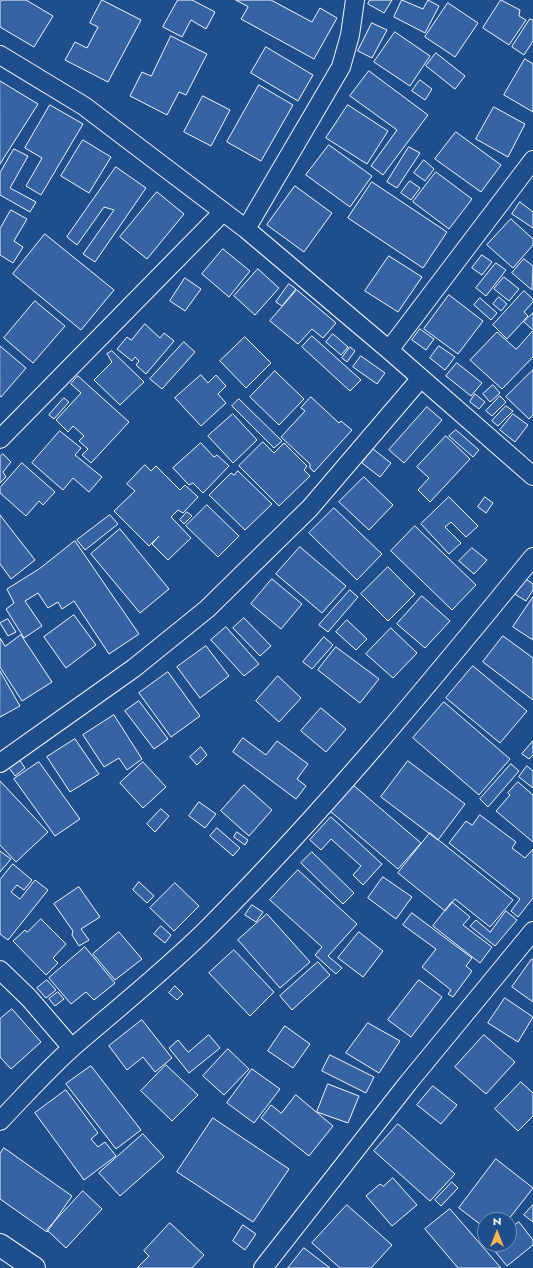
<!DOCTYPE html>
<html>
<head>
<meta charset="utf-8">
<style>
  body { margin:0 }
  #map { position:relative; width:533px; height:1268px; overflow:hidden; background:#1f4e8c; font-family:Jost,sans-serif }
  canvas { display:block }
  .north { position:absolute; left:477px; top:1212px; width:40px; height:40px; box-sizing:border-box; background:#1f4e8c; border:1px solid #7391ba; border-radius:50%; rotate:0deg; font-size:11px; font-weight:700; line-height:16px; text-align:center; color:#f2f6ff }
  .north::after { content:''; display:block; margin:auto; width:14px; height:18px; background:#ffb74d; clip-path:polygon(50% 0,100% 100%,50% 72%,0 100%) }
</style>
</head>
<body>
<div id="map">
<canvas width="533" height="1268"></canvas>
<div class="north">N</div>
</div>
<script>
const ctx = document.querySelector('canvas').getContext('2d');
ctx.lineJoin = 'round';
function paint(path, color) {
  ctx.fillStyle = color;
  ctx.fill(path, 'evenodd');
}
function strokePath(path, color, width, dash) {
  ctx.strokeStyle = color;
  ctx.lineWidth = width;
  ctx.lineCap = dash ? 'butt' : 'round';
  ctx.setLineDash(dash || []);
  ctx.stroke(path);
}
const building = new Path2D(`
  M2,0H26L53,16L34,47L0,27V3Z
  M102,0L141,20L108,82L65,60L75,42L87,48L98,27L90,23Z
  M178,0H192L215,12L206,29L191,20L182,37L163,27Z
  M236,0H271L312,22L320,8L337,18L314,59L241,19L248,7Z
  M370,0H392L384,13L368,4Z
  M402,0L423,9L428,0L439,6L425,33L394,17Z
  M501,0L520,10L519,16L526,20L509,45L483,28Z
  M448,3L478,23L455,57L425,37Z
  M530,19L533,20V41L524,55L512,47Z
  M372,23L387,30L372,58L358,51Z
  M395,32L430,56L410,86L374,62Z
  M171,36L207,54L186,95L179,92L167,115L130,96L142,72L151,76Z
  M266,47L313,75L298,101L251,73Z
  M436,53L465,76L455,89L426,66Z
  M525,59L533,64V112L504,95Z
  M369,71L428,115L383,175L371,166L397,130L350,96Z
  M420,80L432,89L425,100L412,91Z
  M0,81L38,104L0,164Z
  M259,85L293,105L261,161L227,142Z
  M203,96L230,110L211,146L184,132Z
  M50,105L83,124L41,195L26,186L42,158L25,148Z
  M348,105L388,131L367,164L326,138Z
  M494,107L525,124L508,157L476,139Z
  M456,132L501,165L481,192L435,159Z
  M83,140L111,157L89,193L61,176Z
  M329,145L372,176L350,207L306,175Z
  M409,147L420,153L397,188L387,182Z
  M14,149L28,156L10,188L36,202L30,212L0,195V173Z
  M424,160L434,169L425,181L414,173Z
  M116,167L146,188L95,262L83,254L114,210L104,207L77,245L67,237Z
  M436,172L472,199L449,229L413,202Z
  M410,181L420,188L411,200L401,193Z
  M372,182L447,232L423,268L348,218Z
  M295,186L332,213L304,252L267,225Z
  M157,192L184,214L147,259L120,237Z
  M520,202L533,212V228L512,214Z
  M11,210L27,219L14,241L23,247L13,263L0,255V229Z
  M511,219L533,239V245L513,268L487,245Z
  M45,234L114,290L81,330L13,274Z
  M223,249L250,271L229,297L202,274Z
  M482,255L492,262L482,275L472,268Z
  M389,256L422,277L398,312L365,291Z
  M524,259L533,266L532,290L512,273Z
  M496,263L506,270L486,296L476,288Z
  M258,269L279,288L255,315L234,296Z
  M504,277L519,289L509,301L494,289Z
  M185,278L201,289L185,311L170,301Z
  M289,284L296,289L282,306L276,302Z
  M297,290L336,323L323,338L312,329L298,344L270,321Z
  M524,291L533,299V302L524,312L528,316L507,339L493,325Z
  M449,295L483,321L458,354L424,329Z
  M499,297L507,304L501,311L493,304Z
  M480,298L497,313L491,320L474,305Z
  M35,301L65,326L33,363L4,338Z
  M533,313V330L524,322Z
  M145,324L160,338L164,333L174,341L146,374L136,365L139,361L135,357L132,361L117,349L127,337L131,340Z
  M420,329L434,339L426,350L412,340Z
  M533,331V357L502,389L470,360L497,332L516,349Z
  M333,334L348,347L341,355L326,342Z
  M312,336L361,380L350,391L302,347Z
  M245,337L271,363L246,388L220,361Z
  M184,342L195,352L162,389L150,379Z
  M0,346L26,368L1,397L0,396Z
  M439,346L455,357L445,370L430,358Z
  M350,347L355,351L347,362L342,358Z
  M112,351L144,382L120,405L94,380L112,362L107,354Z
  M361,356L385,373L377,384L353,367Z
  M457,363L482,383L471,396L446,376Z
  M533,370V415L529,419L506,397Z
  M275,371L304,399L279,425L250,397Z
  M201,375L208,383L216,375L226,386L218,394L226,403L201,426L175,398Z
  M78,376L129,422L91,463L82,455L88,449L79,441L84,436L73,426L68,432L56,420L81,393L71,384Z
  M493,385L500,393L490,402L483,394Z
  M475,394L485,402L479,409L470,402Z
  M500,396L506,402L492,416L486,411Z
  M311,397L339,423L341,421L352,430L314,472L310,468V464L281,437L305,411L301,408Z
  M64,398L69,402L54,419L49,415Z
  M239,399L282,441L274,448L232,406Z
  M506,406L513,411L498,426L492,421Z
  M427,407L442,420L404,463L389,450Z
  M233,414L257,440L233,463L208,436Z
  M513,414L528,425L515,442L500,430Z
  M456,430L479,450L473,457L449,436Z
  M60,431L81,448L75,455L102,477L89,492L73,478L63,490L32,463Z
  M446,436L470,459L430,502L418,490L429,478L417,467Z
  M263,442L274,453L284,443L307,466L304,470L310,476L279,506L239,466Z
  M201,443L214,457L217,455L229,466L203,493L193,483L189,485L173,468Z
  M373,449L391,463L380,477L362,463Z
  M3,454L11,462L3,472L6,477L0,483V457Z
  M22,463L55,492L43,505L39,501L26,516L0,493V488Z
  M145,465L151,471L156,466L180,490L185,485L198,497L183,513L178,510L171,517L191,538L168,560L152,544L159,536L149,546L114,511L135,491L127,484Z
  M238,471L272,504L245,530L209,495L231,473L234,475Z
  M364,477L393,505L369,530L339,502Z
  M449,497L478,526L466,537L451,522L445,527L461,543L449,554L421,524Z
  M485,497L493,503L486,513L478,507Z
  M207,505L239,536L218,557L186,526Z
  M334,508L382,554L357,580L309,533Z
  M187,512L192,516L184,524L180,520Z
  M0,515L35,560L11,579L0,564Z
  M110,515L118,524L85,550L77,540Z
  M415,526L476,585L452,610L391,551Z
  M120,529L169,589L140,613L91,554Z
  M75,541L139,634L109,654L74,601L62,609L58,602L48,608L38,593L25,601L42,626L24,638L6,609L14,603L7,589L39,569Z
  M300,547L346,586L322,613L276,574Z
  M472,548L487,560L474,574L459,561Z
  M388,567L415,594L388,621L361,594Z
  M523,577L533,584V590L526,601L513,593Z
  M272,579L302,604L281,629L251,604Z
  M350,590L358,597L328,632L319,625Z
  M422,596L450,621L425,648L397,624Z
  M533,597V640L513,627Z
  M74,615L96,645L66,668L44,637Z
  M244,618L271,646L260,656L233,628Z
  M8,619L16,632L8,636L0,623Z
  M347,620L367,639L356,650L336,632Z
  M226,627L259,664L244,676L211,640Z
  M391,628L417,653L393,678L366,654Z
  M21,635L52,682L22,701L0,667V638L5,646Z
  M503,636L533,658V700L483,662Z
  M324,637L333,645L312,669L303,662Z
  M206,646L229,676L200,698L177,667Z
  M336,647L379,679L360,703L318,670Z
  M473,666L527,711L500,743L446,698Z
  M0,671L20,706L0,717Z
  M168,672L200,716L171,737L139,693Z
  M278,676L301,698L279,722L256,701Z
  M139,701L168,739L154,749L125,711Z
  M444,702L510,759L479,795L413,738Z
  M321,708L346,729L326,752L301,731Z
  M114,715L142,759L127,770L119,758L104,767L83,735Z
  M243,738L266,755L277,741L308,764L297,779L306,786L296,799L233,752Z
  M75,739L99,774L70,792L47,757Z
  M533,741V755L529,759L522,754Z
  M201,747L207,755L197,765L190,757Z
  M19,759L25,768L15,776L8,766Z
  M408,761L465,804L438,840L381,797Z
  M39,762L80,819L55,836L14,779Z
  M143,762L166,787L143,808L120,783Z
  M511,764L519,771L488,807L480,799Z
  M527,766L533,771V788L519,777Z
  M0,781L48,832L16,862L0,845Z
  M518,782L533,795V842L496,811L510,795L508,793Z
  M244,785L272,810L249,836L221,811Z
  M353,785L421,843L398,869L330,811Z
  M199,802L216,814L205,828L189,816Z
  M161,809L169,816L155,832L147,824Z
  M480,815L516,842L512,848L525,858L533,849V898L518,917L511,911L520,899L449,843L466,821L472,825Z
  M331,817L382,864L363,885L353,875L361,866L331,839L321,850L310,840Z
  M217,828L240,848L233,856L210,836Z
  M237,832L248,840L245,845L234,837Z
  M430,833L513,900L490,927L455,899L445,911L398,873Z
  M0,851L11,859L0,872Z
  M312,852L354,893L343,904L301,863Z
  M13,864L32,880L24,890L17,885L11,892L20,899L35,880L48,890L8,940L0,934V880Z
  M298,870L357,924L328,956L342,968L336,974L315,955L322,947L270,900Z
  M383,877L412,897L396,919L368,898Z
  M139,882L154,896L147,903L133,890Z
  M175,883L199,906L174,931L150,908Z
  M79,887L100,917L81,929L89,940L79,946L72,935L73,931L54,904Z
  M452,902L470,917L463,925L492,947L480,963L433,926Z
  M252,905L263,912L256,922L245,915Z
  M506,911L517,920L495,946L470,926L476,920L490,932Z
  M412,913L472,958L466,966L472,971L453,997L448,994L451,990L422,967L436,949L403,925Z
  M267,914L310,962L280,988L238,940Z
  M41,919L66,944L53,958L58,963L46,975L13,941L25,930L27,932Z
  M161,926L171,935L165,943L154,934Z
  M119,932L142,959L115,980L93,954Z
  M359,932L383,951L363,977L338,958Z
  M85,947L115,983L94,1000L86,992L71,1004L49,978Z
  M234,950L274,992L250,1016L209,973Z
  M532,959L533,960V1002L512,987Z
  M318,962L330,975L292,1010L280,996Z
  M47,980L56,990L46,998L37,988Z
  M419,980L442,997L411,1037L388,1020Z
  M175,986L183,994L177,1000L169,993Z
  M58,992L64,999L55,1006L49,999Z
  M505,998L533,1017L518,1042L488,1023Z
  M12,1009L41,1042L11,1069L0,1057V1019Z
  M142,1020L172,1058L155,1072L143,1057L127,1070L109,1046Z
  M368,1023L400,1041L379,1073L346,1053Z
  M285,1026L310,1044L293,1068L268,1051Z
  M209,1035L220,1048L189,1073L169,1048L178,1040L188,1052Z
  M484,1035L515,1062L486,1094L455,1067Z
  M228,1049L249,1069L224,1095L203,1076Z
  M330,1055L374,1077L366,1093L322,1071Z
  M166,1065L198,1095L172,1121L141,1091Z
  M91,1066L141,1130L116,1149L66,1084Z
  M252,1069L280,1089L254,1123L227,1103Z
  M521,1082L533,1093V1116L518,1131L495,1109Z
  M328,1084L359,1096L348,1123L317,1112Z
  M433,1086L457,1105L441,1124L417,1105Z
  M66,1090L98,1133L91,1139L98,1147L105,1142L116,1156L84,1180L35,1113Z
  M296,1095L333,1126L309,1156L261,1118L271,1105L281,1113Z
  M213,1118L289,1169L253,1222L177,1172Z
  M398,1124L455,1174L430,1201L374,1151Z
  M143,1134L164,1157L120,1196L99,1173Z
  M4,1148L72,1196L47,1232L0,1199V1154Z
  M496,1159L533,1188L508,1220H485V1228L459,1208Z
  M393,1178L417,1205L392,1226L366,1196L380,1184L383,1186Z
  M452,1182L458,1188L441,1206L435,1200Z
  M83,1191L102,1209L66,1248L47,1230Z
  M347,1205L392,1245L371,1268H340L312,1243Z
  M533,1205V1222L524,1215Z
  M450,1209L501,1268H458L425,1229Z
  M519,1222L533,1240V1245L507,1266L490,1245L509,1244V1230Z
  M170,1223L204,1255L192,1268H137L149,1256L144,1251Z
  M243,1225L256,1234L245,1250L233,1241Z
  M304,1248L330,1268H288Z`);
paint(building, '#3563a3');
strokePath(building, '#f2f6ff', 1);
const minor = new Path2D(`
  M0,55L84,106L246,229L389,350L533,476
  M246,229L341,67L350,35L355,0
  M389,350L533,160
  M0,439L223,212
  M0,763L134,668L207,609L310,508L421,378
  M0,970L29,998L72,1048
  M0,1121C24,1096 48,1069 74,1046C119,1007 166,970 209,927C325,811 429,684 533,557
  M263,1268L408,1083L533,931`);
const tertiary = new Path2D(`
  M0,1245L34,1268`);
strokePath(minor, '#f2f6ff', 20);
strokePath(tertiary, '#f2f6ff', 24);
strokePath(minor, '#1f4e8c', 18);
strokePath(tertiary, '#1f4e8c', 22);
</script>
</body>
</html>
